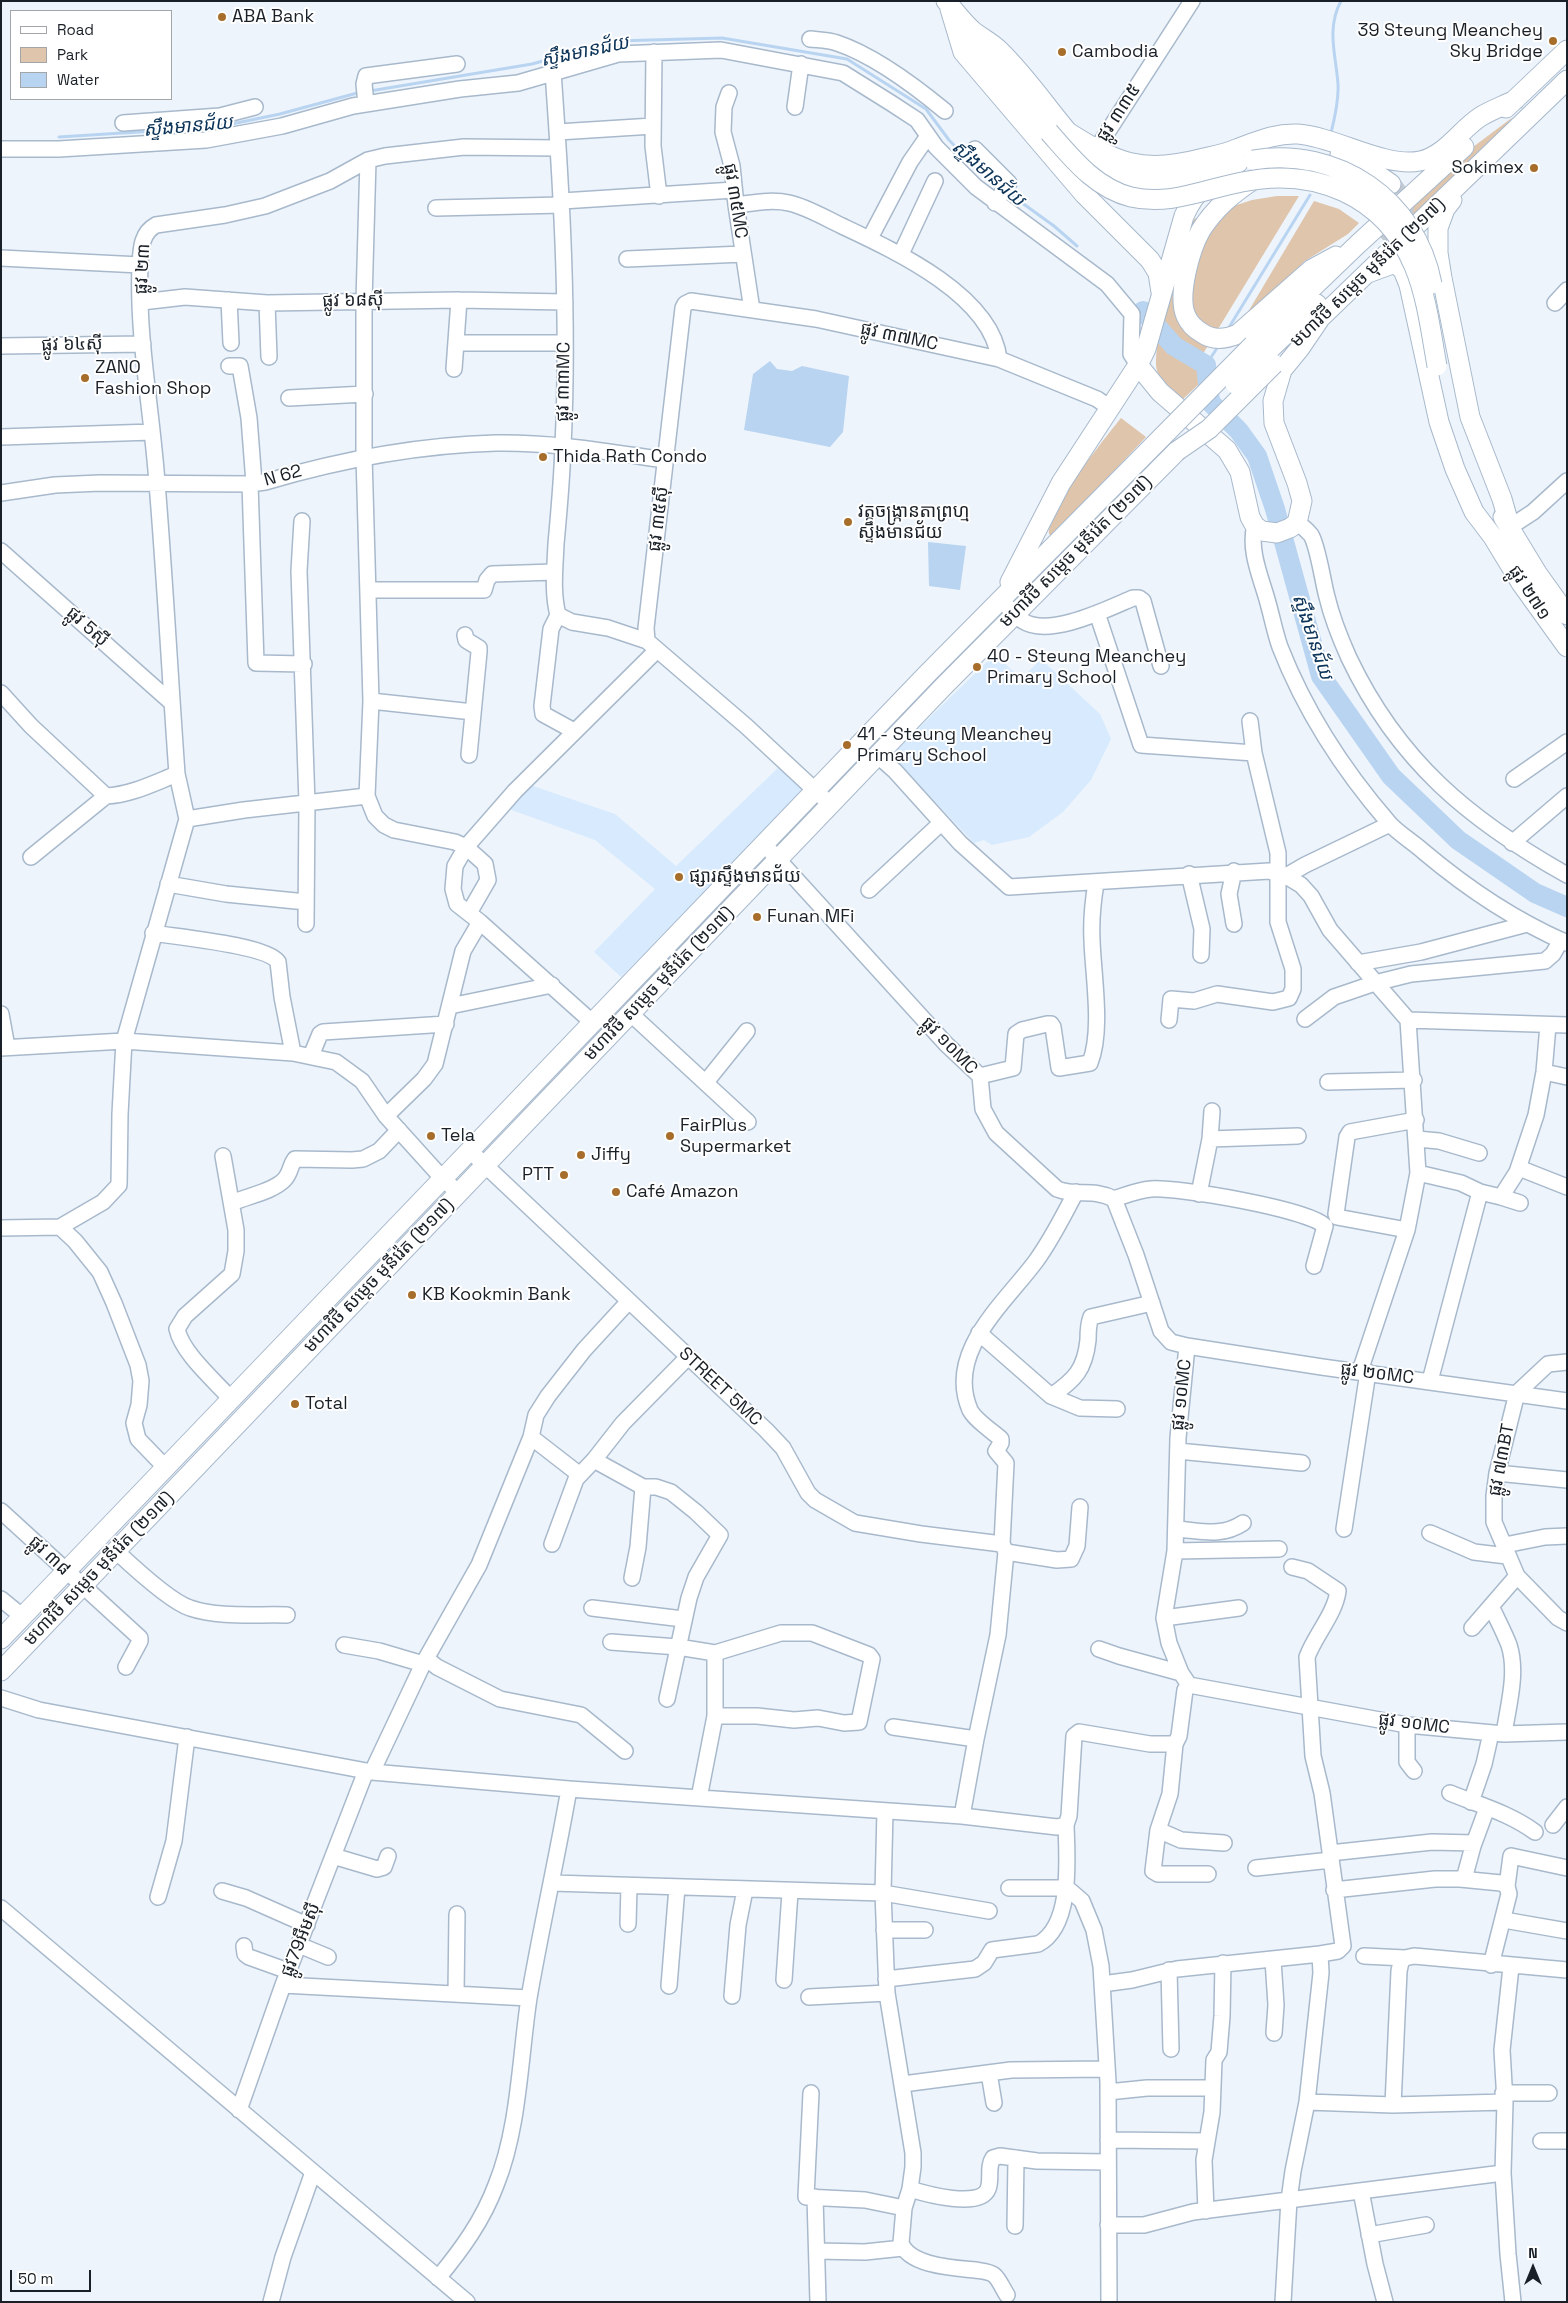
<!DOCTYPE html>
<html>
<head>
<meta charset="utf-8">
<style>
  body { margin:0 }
  #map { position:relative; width:1568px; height:2303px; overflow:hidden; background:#edf4fc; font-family:"Space Grotesk",sans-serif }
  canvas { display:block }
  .frame { position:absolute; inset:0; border:2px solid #1a2027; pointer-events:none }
  .legend { position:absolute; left:10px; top:10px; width:162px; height:90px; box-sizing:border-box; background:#fff; border:1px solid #a3a6a9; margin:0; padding:6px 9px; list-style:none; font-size:15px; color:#1a2027 }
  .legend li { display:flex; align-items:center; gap:10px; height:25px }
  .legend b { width:25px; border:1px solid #a3a6a9 }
  .north { position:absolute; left:1508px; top:2243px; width:50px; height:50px; -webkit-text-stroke:4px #fff; paint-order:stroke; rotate:0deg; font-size:14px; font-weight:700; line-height:20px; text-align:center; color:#1a2027 }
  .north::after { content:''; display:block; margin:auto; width:18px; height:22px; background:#1a2027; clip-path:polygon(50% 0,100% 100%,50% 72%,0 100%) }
  .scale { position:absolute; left:10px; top:2270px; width:81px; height:22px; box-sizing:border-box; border:2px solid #1a2027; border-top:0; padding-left:6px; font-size:15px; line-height:18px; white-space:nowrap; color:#1a2027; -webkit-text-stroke:4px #fff; paint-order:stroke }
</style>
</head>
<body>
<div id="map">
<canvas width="1568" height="2303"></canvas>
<div class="frame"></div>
<ul class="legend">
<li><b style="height:6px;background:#fff"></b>Road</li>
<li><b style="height:14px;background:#dfc5ab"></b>Park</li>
<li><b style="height:14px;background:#b9d4f1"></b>Water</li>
</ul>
<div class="north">N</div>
<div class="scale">50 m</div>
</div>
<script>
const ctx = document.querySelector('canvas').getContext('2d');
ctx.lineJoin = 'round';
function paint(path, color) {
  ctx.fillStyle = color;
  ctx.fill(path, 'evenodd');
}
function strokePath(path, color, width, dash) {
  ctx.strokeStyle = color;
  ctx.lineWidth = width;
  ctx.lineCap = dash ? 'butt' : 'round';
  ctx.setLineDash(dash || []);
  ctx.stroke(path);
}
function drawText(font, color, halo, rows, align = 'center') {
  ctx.font = font + ' "Space Grotesk","Noto Sans Khmer",sans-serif';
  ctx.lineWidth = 4;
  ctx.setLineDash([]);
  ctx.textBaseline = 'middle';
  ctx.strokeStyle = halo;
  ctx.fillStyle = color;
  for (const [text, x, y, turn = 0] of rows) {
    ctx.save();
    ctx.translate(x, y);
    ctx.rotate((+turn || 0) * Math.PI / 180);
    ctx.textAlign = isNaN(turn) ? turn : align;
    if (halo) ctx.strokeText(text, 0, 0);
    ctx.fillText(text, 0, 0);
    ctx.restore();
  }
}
paint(new Path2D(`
  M995,654L1021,679L1041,659L1042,660L1100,714L1111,739L1091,780L1063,812L1029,837L992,845L984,840L974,843L891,755Z
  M779,767L804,790L621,977L594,952L655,889L595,840L506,808L530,785L615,814L676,866Z`), '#d7eafe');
paint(new Path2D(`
  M1513,117L1481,155L1411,224L1410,204L1473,147Z
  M1277,196H1299L1201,357L1175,339L1162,326L1188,231L1194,219L1252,200Z
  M1314,201L1339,209L1359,223L1348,234L1305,261L1245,317Z
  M1158,340L1169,352L1199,371L1201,382L1182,400C1156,376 1153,376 1158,340Z
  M1121,418L1146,437L1052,537L1049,534C1047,510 1104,439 1121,418Z`), '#dfc5ab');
paint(new Path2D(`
  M770,361L777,369L792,371L802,366L849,376L843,432L830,447L744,430L753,374Z
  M928,542L966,546L960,590L929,586Z`), '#b9d4f1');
strokePath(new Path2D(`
  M370,91L532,64L615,41L722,38L847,59L926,109L949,140L984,176L1000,187
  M1331,133C1335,117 1339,100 1338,84C1336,55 1326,29 1341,1
  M59,137L217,127L280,114L361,92
  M1007,192L1054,226L1077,246
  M1228,329L1310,195
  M1206,365L1219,345`), '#b9d4f1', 3);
strokePath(new Path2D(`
  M1143,311L1174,346L1206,365L1210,402L1239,431L1257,456L1275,509L1321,676L1391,776L1458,840L1535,893L1567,907`), '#b9d4f1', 20);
strokePath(new Path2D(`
  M1384,241C1405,221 1413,208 1391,184`), '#c3cad1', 19, [19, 9]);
const minor = new Path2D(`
  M810,39C819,40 829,40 837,43C873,55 916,87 945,111
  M654,52L653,146L659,196
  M553,72C562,197 569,321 563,446C562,479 559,511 556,544C555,568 552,592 558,615L551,629L542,706L543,714L574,731
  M729,93L724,107L723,132L732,166L736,205L752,310
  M366,104L364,84L366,76L457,64
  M795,107L801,64
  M123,123L220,116L255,107
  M558,132L653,126
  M1,149H59L206,140L282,126L353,106L460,89L518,83L618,54L721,50L843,73L891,103L917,120L936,147L976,187L1107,284L1132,314L1131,354L1138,365
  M975,149L1009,183L995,203
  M1096,150L1192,1
  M368,160L364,301V456L371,701L367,796L375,816L384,825L394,830L455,842L466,847L485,864L488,880L469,913
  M562,201L734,190
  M736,205C753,203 772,199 789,203C807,207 825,218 842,226C893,250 992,295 999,359
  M436,208L562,205
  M870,238L910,162L928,136
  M901,254L935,181
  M1,258L140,265
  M627,259L743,254
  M229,300L231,343
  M142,302L185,297L267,303L459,300L565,302
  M267,303L269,357
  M1555,303L1567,290
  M456,343H565
  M1,346L143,344
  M229,366H240L249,418L254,483
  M454,369L459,300
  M289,398L365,394
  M1,437L152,432
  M250,484L256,663L304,664
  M1,493L55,485L100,483L250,484L265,482C340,460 417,445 496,443C553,442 609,452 665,460
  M302,521L299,571L307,803L306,924
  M1297,523C1302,526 1307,530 1311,535C1318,546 1323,583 1327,597C1332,618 1340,638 1349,658C1398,761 1469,820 1567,875
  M1255,526C1248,550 1262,580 1268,603C1272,617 1275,633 1280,647C1305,711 1344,771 1389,823C1399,834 1413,842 1424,852C1468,889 1514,920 1567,943
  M1510,527L1533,512L1567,481
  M1,551L172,703
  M368,590H484L487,580L492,574L554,572
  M1000,599C1007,606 1015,615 1023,621C1049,638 1107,609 1133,598H1139L1143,601L1161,666
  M1097,613L1141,745L1254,753
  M558,615L572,622L608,628L647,641L746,726L831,805
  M465,635L466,640L479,648V652L469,755
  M647,641L646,628L683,308L685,304L691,301L816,319L999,359L1097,399L1110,408
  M1,693L31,726L106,796C131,795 154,783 177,774
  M371,701L473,712
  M878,756L895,771L960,843L1009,887L1269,871L1286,876L1301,885L1311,896L1330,930L1408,1020L1418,1173L1407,1230L1360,1371
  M1514,779L1567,742
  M187,819L244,810L367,796
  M1512,843L1567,796
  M764,844L946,1044L980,1076L983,1109L996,1133L1057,1189C1077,1197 1093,1188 1114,1199L1136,1255L1161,1331L1171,1342L1187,1346L1178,1438L1175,1551L1164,1618L1169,1643L1181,1673L1189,1685L1407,1725L1504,1734L1567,1732
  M31,857L106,796
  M1189,874L1202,929L1201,955
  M1286,876L1305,865L1390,824
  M168,884L226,894L306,902
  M869,890L941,823
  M1234,924L1229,894L1234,871
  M153,933C176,937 267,945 278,962L282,997L293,1053
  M1358,963L1421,952L1527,924
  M450,1006L552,985
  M1,1014L7,1047
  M631,1014L748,1122
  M1305,1019L1334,997L1375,983L1411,974L1545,961L1553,954L1561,940
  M1169,1020L1171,999L1194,1001L1217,994L1273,1002L1289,998L1293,989V969L1278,922V853L1254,753L1250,721
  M1408,1020L1567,1025
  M593,1023L480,922L457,904L453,889L455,866L466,847L515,791L657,650
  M1,1048L124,1041L293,1053L336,1062L362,1081L386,1116L443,1179L459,1193
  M311,1056L320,1034L323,1032L446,1024
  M1544,1072L1567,1077
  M980,1076L1013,1068L1016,1034L1022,1030L1047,1024H1051L1053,1027L1059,1068L1090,1063C1103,1030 1093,975 1092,940C1091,922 1093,901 1096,883
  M706,1082L747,1031
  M1328,1082L1414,1080
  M386,1116L424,1079L435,1064L463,951L480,922
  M1210,1139L1298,1136
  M1417,1139L1439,1141L1479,1153
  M470,1151L766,1430L783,1448L808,1493L815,1500L855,1523L921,1534L1002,1544
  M223,1156L236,1230V1251L232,1274L185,1316L177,1329C182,1353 215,1381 231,1399
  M1519,1168L1567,1187
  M1418,1173L1461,1183L1480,1192L1501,1197L1517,1172L1536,1115L1544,1072L1548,1025
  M1199,1194L1210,1139L1212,1111
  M1501,1197L1520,1203
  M1114,1199C1126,1195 1138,1190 1151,1189C1178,1187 1308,1209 1325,1226L1314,1266
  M232,1203C247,1196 272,1192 284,1180C291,1173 290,1165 295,1159L352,1160L363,1159L379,1151L399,1130
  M60,1227L75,1241L100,1272L114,1303L138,1365L141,1381L139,1405L134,1423L138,1439L166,1468
  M1,1228L60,1227L103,1202L119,1185L120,1114L124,1041L187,819L177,774C170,677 165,580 157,483C152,411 137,337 140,265C141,249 141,233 156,225L225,215L265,206L330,181L368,160L385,156L464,147L558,148
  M1407,1230L1337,1217L1336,1214L1347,1137L1350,1132L1416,1120
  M979,1333L1051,1396L1080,1408L1117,1409
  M1187,1346L1322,1367L1567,1401
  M1567,1362L1548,1364L1517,1393L1497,1473L1494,1496V1522L1517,1576L1558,1618L1567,1623
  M1430,1381L1480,1192
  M1051,1396C1075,1380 1085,1369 1088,1340C1088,1332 1088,1324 1091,1317L1152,1303
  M531,1437L580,1475
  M1178,1451L1302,1463
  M594,1460L643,1487H656L671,1492L696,1512L720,1535L696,1577L689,1598L667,1699
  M1497,1473L1567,1480
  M1,1511L140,1638V1641L126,1667
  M1177,1529C1202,1531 1222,1537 1243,1523
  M1344,1529L1368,1372
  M1430,1533L1474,1552L1507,1556
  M552,1544L576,1479L594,1460L623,1423L688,1357
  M1505,1545L1545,1537L1567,1536
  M116,1551C132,1566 171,1602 190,1608C219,1618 256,1614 287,1615
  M1175,1551L1279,1549
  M1006,1552L1057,1560L1071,1559L1077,1546L1080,1507
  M632,1578L638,1547L643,1487
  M1,1599L23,1617
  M1491,1606C1497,1619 1504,1632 1509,1645C1518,1673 1508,1706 1504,1734
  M592,1608L683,1619
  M1164,1618L1239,1608
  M1472,1628L1517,1576
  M611,1642L678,1647L715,1653L781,1633H812L869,1655L872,1659L859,1722L844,1723L818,1718L794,1720L757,1716H715
  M344,1645L379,1651L423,1664
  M1099,1649L1119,1656L1181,1673
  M427,1659L437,1667L500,1699L581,1715L625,1751
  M1,1698L39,1710L372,1772L569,1789L962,1816L1057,1827L1066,1825L1069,1816L1074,1736L1079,1732L1150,1744H1175L1179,1736L1185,1690L1189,1685
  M1407,1725V1762L1414,1771
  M893,1727L976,1739
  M1175,1744L1170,1794L1158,1830L1153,1871L1158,1874H1208
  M372,1772L423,1664L479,1565L531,1437L536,1415L548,1396L584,1350L629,1301
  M1450,1793C1479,1805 1509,1813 1535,1832
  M699,1798L715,1716V1653
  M1471,1802L1484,1764L1491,1733
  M962,1816L976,1739L998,1635L1006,1552L1002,1544L1006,1463L996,1451L1001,1443V1439C992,1431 975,1420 970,1410C945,1352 1005,1303 1036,1261C1052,1239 1063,1216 1076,1192
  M1553,1825L1567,1807
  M1158,1830L1181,1840L1224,1843
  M1330,1853L1432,1842L1474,1843
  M333,1856L377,1869L384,1867L388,1856
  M1256,1868L1331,1860
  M1464,1879L1473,1846L1487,1808
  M552,1883L883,1893L885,1811
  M1009,1888H1067L1082,1901L1094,1930L1101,1966L1108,2082L1109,2302
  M1334,1890L1435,1879H1460L1501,1883L1507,1886
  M222,1891L246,1898L307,1925
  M158,1897L174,1841L187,1737
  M1,1908L467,2302
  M989,1911L883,1893L887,1993L913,2153V2167L910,2189L904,2208L901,2243C909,2266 955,2268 975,2270C981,2271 989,2271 994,2275C999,2279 1003,2289 1007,2295
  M1504,1920L1567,1931
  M628,1924L629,1886
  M884,1930H925
  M299,1945L328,1957
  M244,1946L245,1954L249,1957L288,1971
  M1364,1956L1405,1958
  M1273,1960L1276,2005L1274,2033
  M1491,1965L1509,1894L1507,1886L1511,1856L1567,1868
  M1511,1967L1502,2050L1505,2102L1503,2173L1508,2254L1513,2302
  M1169,1970L1171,2049
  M886,1979L975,1969L984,1963L992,1950L1038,1944C1073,1926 1067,1858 1066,1825
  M784,1980L790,1892
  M1102,1984L1132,1980L1177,1969L1320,1954L1338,1951L1343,1946L1322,1793L1313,1756L1307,1657C1315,1635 1335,1614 1338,1591L1308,1571L1292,1567
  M283,1985L529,1998
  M669,1986L677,1887
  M456,1994L457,1914
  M732,1996L738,1925L745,1890
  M809,1997L887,1993
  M989,2073L994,2103
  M903,2084L1011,2070L1106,2069
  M1108,2092L1147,2088H1212
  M811,2093L806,2197L865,2200L904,2208
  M1503,2093H1549
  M1307,2102L1393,2105L1505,2102
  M1393,2105L1399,1971L1401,1962L1405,1958L1414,1956L1567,1970
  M239,2110L283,1985L366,1771
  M1108,2140L1206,2141
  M1541,2141H1567
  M910,2189C926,2194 980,2209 988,2189C992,2179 987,2167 993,2158L1000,2156L1037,2161L1108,2162
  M1361,2191L1375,2264L1385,2302
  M815,2197L818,2302
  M1206,2211L1204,2160L1212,2112L1214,2060L1219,2052L1222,2016L1223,1963
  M1108,2225H1144L1193,2212L1503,2173
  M1015,2226L1016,2158
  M1369,2235L1426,2225
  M817,2251L865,2252L903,2248
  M438,2278C462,2249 483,2220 496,2185C519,2129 520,2057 529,1998C541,1928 557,1858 569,1789
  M271,2302L283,2257L313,2172
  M1283,2302L1289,2200L1293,2171L1307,2102L1321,1973L1320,1954`);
const major = new Path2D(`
  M946,1C955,11 962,21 972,30C980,37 991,42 999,50C1071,120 1093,216 1216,171
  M950,9L963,52L1084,194L1150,260L1158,273L1161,292
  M973,31L987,60L1049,132
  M1506,108L1567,50
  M1068,132C1117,163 1142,174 1200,159C1212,156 1225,154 1236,149C1258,141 1275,133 1298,134C1336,137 1384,168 1420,161C1445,156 1460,130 1480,117C1491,110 1503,106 1515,100
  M1340,155L1365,166L1391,184
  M1253,180C1232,194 1215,208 1201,230C1190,249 1177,296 1186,316C1189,323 1195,329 1202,333C1213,341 1226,339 1238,334L1312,269L1336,256
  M1452,200L1445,209L1438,228V253L1442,278L1470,417L1502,499L1510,527
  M1368,273L1395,263L1403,270L1409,285L1439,422L1455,469L1474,512L1493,537L1521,583L1567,647
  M1310,328L1567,80
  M1253,345L1358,244L1464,147
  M1264,355L1317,304
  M1138,365L1160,392L1227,450L1240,472L1250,517L1255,526L1262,531L1277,533L1290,528L1297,523L1302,501L1297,483L1274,423L1273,401L1282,370L1300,348L1319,320
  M1503,517L1537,573L1567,615
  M1010,582L1061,483L1138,365L1146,349L1184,216C1197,187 1212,179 1238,163
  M1,1639L927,674L1162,437
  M1,1671L943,687L1177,451`);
strokePath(minor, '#a8b9cc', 18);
strokePath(major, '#a8b9cc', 21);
strokePath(minor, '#fff', 15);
strokePath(major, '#fff', 19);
const majorBridge = new Path2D(`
  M1049,132C1072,158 1095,188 1131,197C1170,206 1205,189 1242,182C1314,167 1384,195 1414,266C1427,297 1431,333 1437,366
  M1253,160C1337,146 1416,199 1432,284
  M1235,384L1264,355
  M1162,437L1253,345
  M1177,451L1209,429L1274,364`);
strokePath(majorBridge, '#a8b9cc', 21, []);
strokePath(majorBridge, '#fff', 19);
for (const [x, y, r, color] of [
  [222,17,5,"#a66d2b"],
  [1553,41,5,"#a66d2b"],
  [1062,52,5,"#a66d2b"],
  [1534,168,5,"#a66d2b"],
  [85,378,5,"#a66d2b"],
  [543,457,5,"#a66d2b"],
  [848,522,5,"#a66d2b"],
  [977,667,5,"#a66d2b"],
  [847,745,5,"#a66d2b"],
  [679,877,5,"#a66d2b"],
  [757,917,5,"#a66d2b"],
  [431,1136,5,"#a66d2b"],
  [670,1136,5,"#a66d2b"],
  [581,1155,5,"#a66d2b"],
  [564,1175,5,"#a66d2b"],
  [616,1192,5,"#a66d2b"],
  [412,1295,5,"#a66d2b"],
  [295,1404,5,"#a66d2b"]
]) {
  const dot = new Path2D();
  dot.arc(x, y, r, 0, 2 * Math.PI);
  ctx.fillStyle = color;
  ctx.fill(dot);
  strokePath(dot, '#fff', 2);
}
drawText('18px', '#1a2027', '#fff', [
  ["ABA Bank",232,17],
  ["39 Steung Meanchey",1543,31,"right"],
  ["Sky Bridge",1543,52,"right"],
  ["Cambodia",1072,52],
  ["Sokimex",1524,168,"right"],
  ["ZANO",95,368],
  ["Fashion Shop",95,389],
  ["Thida Rath Condo",553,457],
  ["វត្តចង្ក្រានតាព្រហ្ម",858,512],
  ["ស្ទឹងមានជ័យ",858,533],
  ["40 - Steung Meanchey",987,657],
  ["Primary School",987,678],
  ["41 - Steung Meanchey",857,735],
  ["Primary School",857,756],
  ["ផ្សារស្ទឹងមានជ័យ",689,877],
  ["Funan MFi",767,917],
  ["FairPlus",680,1126],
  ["Supermarket",680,1147],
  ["Tela",441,1136],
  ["Jiffy",591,1155],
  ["PTT",554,1175,"right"],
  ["Café Amazon",626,1192],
  ["KB Kookmin Bank",422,1295],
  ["Total",305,1404]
], 'left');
drawText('18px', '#1a2027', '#fff', [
  ["ផ្លូវ ៣៣៥",1119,113,-57],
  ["ផ្លូវ ៣៥MC",735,201,81],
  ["ផ្លូវ ២៣",143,269,-87],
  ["មហាវិថី សម្តេច មុនីរ៉េត (២១៧)",1368,273,-44],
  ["ផ្លូវ ៦៨ស៊ី",353,301,-1],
  ["ផ្លូវ ៣៧MC",899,337,12],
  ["ផ្លូវ ៦៤ស៊ី",72,345,-1],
  ["ផ្លូវ ៣៣MC",564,382,-89],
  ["N 62",283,476,-15],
  ["ផ្លូវ ៣៥ស៊ី",659,519,-83],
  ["មហាវិថី សម្តេច មុនីរ៉េត (២១៧)",1076,552,-45],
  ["ផ្លូវ ២៧១",1529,593,57],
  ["ផ្លូវ 5ស៊ី",87,627,42],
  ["មហាវិថី សម្តេច មុនីរ៉េត (២១៧)",659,984,-46],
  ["ផ្លូវ ១០MC",949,1046,46],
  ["មហាវិថី សម្តេច មុនីរ៉េត (២១៧)",379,1276,-46],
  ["ផ្លូវ ២០MC",1377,1374,7],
  ["STREET 5MC",720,1387,43],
  ["ផ្លូវ ១០MC",1182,1395,-84],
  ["ផ្លូវ ៧៣BT",1502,1460,-79],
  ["ផ្លូវ ៣៨",49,1556,43],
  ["មហាវិថី សម្តេច មុនីរ៉េត (២១៧)",99,1569,-46],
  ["ផ្លូវ ១០MC",1414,1724,7],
  ["ផ្លូវ79អឹមស៊ី",301,1940,-68]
]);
drawText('italic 19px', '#0c3459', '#fff', [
  ["ស្ទឹងមានជ័យ",585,52,-12],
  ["ស្ទឹងមានជ័យ",188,127,-5],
  ["ស្ទឹងមានជ័យ",988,174,41],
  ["ស្ទឹងមានជ័យ",1312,637,71]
]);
</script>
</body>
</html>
